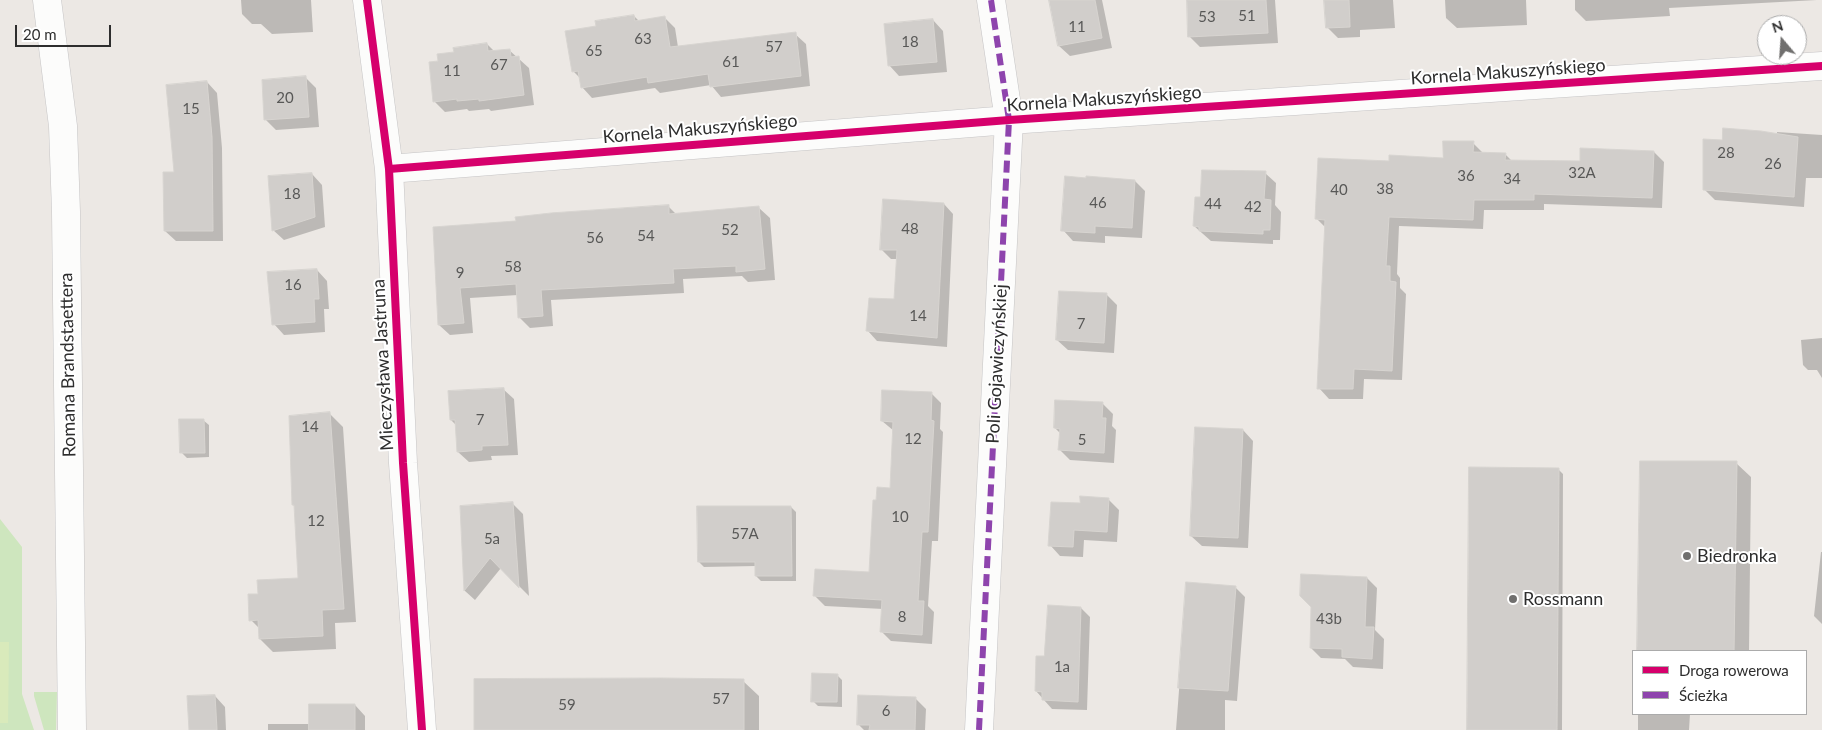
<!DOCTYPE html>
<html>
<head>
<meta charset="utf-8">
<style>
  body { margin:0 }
  #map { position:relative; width:1822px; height:730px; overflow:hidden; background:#ece8e4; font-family:Lato,sans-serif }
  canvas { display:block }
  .legend { position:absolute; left:1632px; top:650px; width:175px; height:65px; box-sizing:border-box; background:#fff; border:1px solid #ababab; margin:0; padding:6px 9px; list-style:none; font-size:15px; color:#2e2e2e }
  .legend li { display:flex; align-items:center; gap:10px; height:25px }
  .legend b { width:25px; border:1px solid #ababab }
  .north { position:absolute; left:1757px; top:15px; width:50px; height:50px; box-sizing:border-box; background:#fff; border:1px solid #ababab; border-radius:50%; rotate:342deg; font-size:14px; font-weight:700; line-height:20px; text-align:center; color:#2e2e2e }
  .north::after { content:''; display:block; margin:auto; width:18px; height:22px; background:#706f6e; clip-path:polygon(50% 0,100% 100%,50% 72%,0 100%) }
  .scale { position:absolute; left:15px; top:25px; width:96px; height:22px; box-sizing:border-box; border:2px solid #2e2e2e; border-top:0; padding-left:6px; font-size:15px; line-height:18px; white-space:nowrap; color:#2e2e2e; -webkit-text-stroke:4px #fff; paint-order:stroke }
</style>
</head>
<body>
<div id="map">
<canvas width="1822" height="730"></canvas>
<ul class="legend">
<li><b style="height:6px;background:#d6006c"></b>Droga rowerowa</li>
<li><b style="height:6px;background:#8e44ad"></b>Ścieżka</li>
</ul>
<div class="north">N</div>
<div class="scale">20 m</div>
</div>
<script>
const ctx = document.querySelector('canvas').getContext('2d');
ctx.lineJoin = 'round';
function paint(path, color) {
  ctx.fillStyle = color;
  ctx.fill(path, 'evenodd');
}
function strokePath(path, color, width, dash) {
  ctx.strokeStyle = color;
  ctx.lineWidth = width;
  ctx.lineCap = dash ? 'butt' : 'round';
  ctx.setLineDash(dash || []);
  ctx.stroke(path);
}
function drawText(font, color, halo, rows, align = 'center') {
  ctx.font = font + ' Lato,sans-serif';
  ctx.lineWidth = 4;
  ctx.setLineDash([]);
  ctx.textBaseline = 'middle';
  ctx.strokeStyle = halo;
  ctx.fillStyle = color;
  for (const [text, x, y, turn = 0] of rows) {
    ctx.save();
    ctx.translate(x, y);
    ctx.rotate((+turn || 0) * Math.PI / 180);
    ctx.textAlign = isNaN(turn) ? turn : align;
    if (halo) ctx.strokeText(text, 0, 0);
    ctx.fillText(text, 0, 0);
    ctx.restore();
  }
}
paint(new Path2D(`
  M0,519L22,547V694L34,730H0Z
  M34,692H57L56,730H44L34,696Z`), '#cee6be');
paint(new Path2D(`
  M0,642H9L8,723H0Z`), '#d9eabb');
paint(new Path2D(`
  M241,0H311L313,32L272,34L261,24H252L242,14Z
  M1050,0H1102L1112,48L1070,56L1059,46Z
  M1188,0H1275L1278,43L1200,47L1190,37Z
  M1326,0H1393L1395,28L1360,30V37L1338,38L1327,27Z
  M1445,0H1526L1527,25L1457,28L1446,18Z
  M1575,0H1817L1669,8L1670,16L1586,21L1575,10Z
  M634,16L639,21L665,18L675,28L678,47L795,34L806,44L810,86L721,97L711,85L660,93L655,88L592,98L582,87L581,79L573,71L598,28Z
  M933,20L943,31L947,72L899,76L889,65Z
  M487,44L495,52L509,50L529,68L534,105L491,111L489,109L469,111L467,109L445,112L435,102L430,63L439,62L455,53Z
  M306,78L316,88L319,127L276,130L265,119Z
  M207,82L217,93L222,148L223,241H176L165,231L175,173Z
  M1777,132L1822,135V178H1806L1804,207L1715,200L1704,189L1723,141L1777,135Z
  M1473,143L1484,154H1505L1512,161L1581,162L1654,152L1664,162L1662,208L1544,204V210H1484L1483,229L1399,226L1397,274L1400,278V288L1406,294L1402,380L1364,379L1363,399H1329L1319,388L1326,228L1317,219L1390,162L1444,159Z
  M1265,173L1276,183L1275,205L1281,212L1280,240H1273V244L1211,241L1194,226L1202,198Z
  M312,174L322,185L325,227L284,240L273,230Z
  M1135,181L1145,191L1142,238L1105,236V243L1073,241L1063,230Z
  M944,204L953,214L947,347L877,341L868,331L895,300L898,259H891L881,249Z
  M668,206L677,215L759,208L770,218L775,280L748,282L742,276L683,279L684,293L551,300L553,326L530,328L520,318L518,295L470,298L473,333L450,335L439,325L434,229Z
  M317,270L327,281L329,309H324L325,332L284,335L274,324L268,273Z
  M1106,294L1117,305L1114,353L1068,350L1057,340Z
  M1822,338V378L1817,370H1808L1803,365L1801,340Z
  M503,389L514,399L518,455L491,456L492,460L469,462L458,452L456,425L451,420Z
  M931,393L941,403L940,429L943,432L938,541H932L928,606L934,612L932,644L891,641L881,631L883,609L825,606L815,596L870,573L892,490L894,431L882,421Z
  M1102,403L1113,414L1112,426L1116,430L1114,463L1070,460L1060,450L1061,434L1055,428Z
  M330,414L343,427L356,622L335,623L336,649L273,652L260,639V629L251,620L259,595L299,579L296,507L293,505Z
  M203,420L209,425V457L187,458L182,453Z
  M1243,430L1253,441L1248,548L1202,546L1191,536Z
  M1641,462L1736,463L1751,477L1749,651H1639Z
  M1558,469L1563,474L1562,730H1469Z
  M1108,499L1119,510L1117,542L1084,540L1083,557L1060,556L1050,545L1081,504Z
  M513,504L523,514L529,596L501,568L475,600L465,591L462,507Z
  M791,507L796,512V581H761L756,576V566L704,567L699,562Z
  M1821,552H1822V624L1814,616Z
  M1367,578L1377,588L1375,630L1384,639L1383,669L1353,667L1345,659L1321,658L1311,648Z
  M1187,584L1235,587L1245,597L1237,701L1225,700V730H1176Z
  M1081,608L1090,617L1087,710L1052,709L1036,691L1045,658Z
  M837,675L842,680V707L818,706L813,701Z
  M743,681L759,696V730H475Z
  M215,696L225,707L226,730H190Z
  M915,698L926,709L925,730H864L858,724Z
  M355,705L365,716V730H268V724H310Z
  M1638,714H1690L1689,730H1638Z`), '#0003');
const building = new Path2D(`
  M1049,0H1095L1102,38L1058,46Z
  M1187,0H1266L1268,33L1188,37Z
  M1324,0H1349L1350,27L1326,28Z
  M634,15L635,21L665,16L670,47L796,32L801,76L710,87L708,74L648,83L647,77L581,88L578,71L572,72L565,31L596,26L595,21Z
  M933,19L937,62L888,66L884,24Z
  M487,43L488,51L510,49L511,57L519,56L524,95L479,101V99L457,101V99L433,102L429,62L438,61L437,54L454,52L453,48Z
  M306,76L309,117L264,120L262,80Z
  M207,81L212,137L213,231H164L163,172H174L166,85Z
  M1723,128L1761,131L1798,137L1794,197L1703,190V139L1722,140Z
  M1443,141H1474L1473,152L1506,153L1505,160L1580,161V148L1654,151L1652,198L1534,194V200H1474L1473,220L1389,217L1386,266H1390V281L1396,282L1392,371L1354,369L1353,389H1317L1325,220L1315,219L1318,158L1389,161V155L1443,158Z
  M1202,170L1266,171L1264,199L1271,200L1270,230H1263V234L1199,231V227L1193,226L1195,197H1200Z
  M312,173L315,217L272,231L268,176Z
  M1065,176L1086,178V176L1135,180L1132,228L1095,226V233L1061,231Z
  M883,199L944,203L937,338L866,331L869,298L894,299L897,250H880Z
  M669,205V214L759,206L765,269L736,272V266L673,269L674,283L541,290L543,316L518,318L516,284L460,288L464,323L438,325L433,227L516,221L515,217L551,213Z
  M317,269L319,299H314L315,322L272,325L267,272Z
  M1059,291L1107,293L1104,343L1056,340Z
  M504,388L508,445L482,446V450L457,452L455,420H450L448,391Z
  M882,390L932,392L931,420L934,421L928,532H922L918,601H924L922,635L880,632L882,600L813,596L815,569L869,572L873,500H876L877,487L890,488L893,422L881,421Z
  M1055,400L1103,402L1102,418H1106L1104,453L1058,450L1060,429L1054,428Z
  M330,412L344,609L322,610L323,636L259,639L258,620L249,621L248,594H258L257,580L298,578L294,505H292L289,416Z
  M179,419H204L205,453H180Z
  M1195,427L1243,429L1238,538L1190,536Z
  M1640,461H1737L1734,651H1637Z
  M1469,467L1559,468L1557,730H1467Z
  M1080,496L1109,498L1107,532L1074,530L1073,547L1048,546L1051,502L1080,503Z
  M513,502L519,588L490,558L464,591L460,506Z
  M697,506H791L792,576H755V562H698Z
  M1301,574L1367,577L1365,627H1374L1372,659L1342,657V649L1310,648L1311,607L1300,596Z
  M1186,582L1236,586L1228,691L1178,688Z
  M1048,605L1081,607L1078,702L1042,700V692L1035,691L1036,656H1044Z
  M812,673L838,674L837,702H811Z
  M661,678L744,679V730H474V679Z
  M215,695L217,730H189L187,696Z
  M858,695L916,697L915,730H869L870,725H857Z
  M309,704H355V730H309Z`);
paint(building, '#d1cecb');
strokePath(building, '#d7d4d0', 1);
const minor = new Path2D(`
  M47,0L63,126L66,212L72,730
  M367,0L389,169L403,463L422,730
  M389,169L1009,120L1822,66
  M979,730L1009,120L991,0`);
strokePath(minor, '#c5c4c5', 29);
strokePath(minor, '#fcfcfb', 28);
strokePath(new Path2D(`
  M979,730L1009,120L991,0`), '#8e44ad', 6, [12, 6]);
strokePath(new Path2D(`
  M367,0L389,169L403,463L422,730
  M389,169L1009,120L1822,66`), '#d6006c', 8);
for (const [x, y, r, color] of [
  [1687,556,5,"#706f6e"],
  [1513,599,5,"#706f6e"]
]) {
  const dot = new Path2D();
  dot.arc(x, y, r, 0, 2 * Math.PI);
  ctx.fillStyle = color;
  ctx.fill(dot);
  strokePath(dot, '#fff', 2);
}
drawText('15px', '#585857', null, [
  ["51",1247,16],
  ["53",1207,17],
  ["11",1077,27],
  ["63",643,39],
  ["18",910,42],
  ["57",774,47],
  ["65",594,51],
  ["61",731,62],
  ["67",499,65],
  ["11",452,71],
  ["20",285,98],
  ["15",191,109],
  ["28",1726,153],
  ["26",1773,164],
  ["32A",1582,173],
  ["36",1466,176],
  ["34",1512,179],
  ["38",1385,189],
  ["40",1339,190],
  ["18",292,194],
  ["46",1098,203],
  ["44",1213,204],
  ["42",1253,207],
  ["48",910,229],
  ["52",730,230],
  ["54",646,236],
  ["56",595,238],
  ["58",513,267],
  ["9",460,273],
  ["16",293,285],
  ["14",918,316],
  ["7",1081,324],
  ["7",480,420],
  ["14",310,427],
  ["12",913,439],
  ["5",1082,440],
  ["10",900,517],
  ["12",316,521],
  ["57A",745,534],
  ["5a",492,539],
  ["8",902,617],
  ["43b",1329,619],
  ["1a",1062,667],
  ["57",721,699],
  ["59",567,705],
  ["6",886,711]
]);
drawText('18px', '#2e2e2e', '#fff', [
  ["Kornela Makuszyńskiego",1508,72,-4],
  ["Kornela Makuszyńskiego",1104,99,-4],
  ["Kornela Makuszyńskiego",700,129,-5],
  ["Poli Gojawiczyńskiej",997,364,-87],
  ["Romana Brandstaettera",68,365,-91],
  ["Mieczysława Jastruna",383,365,-93]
]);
drawText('18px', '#2e2e2e', '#fff', [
  ["Biedronka",1697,556],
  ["Rossmann",1523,599]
], 'left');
</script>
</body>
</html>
